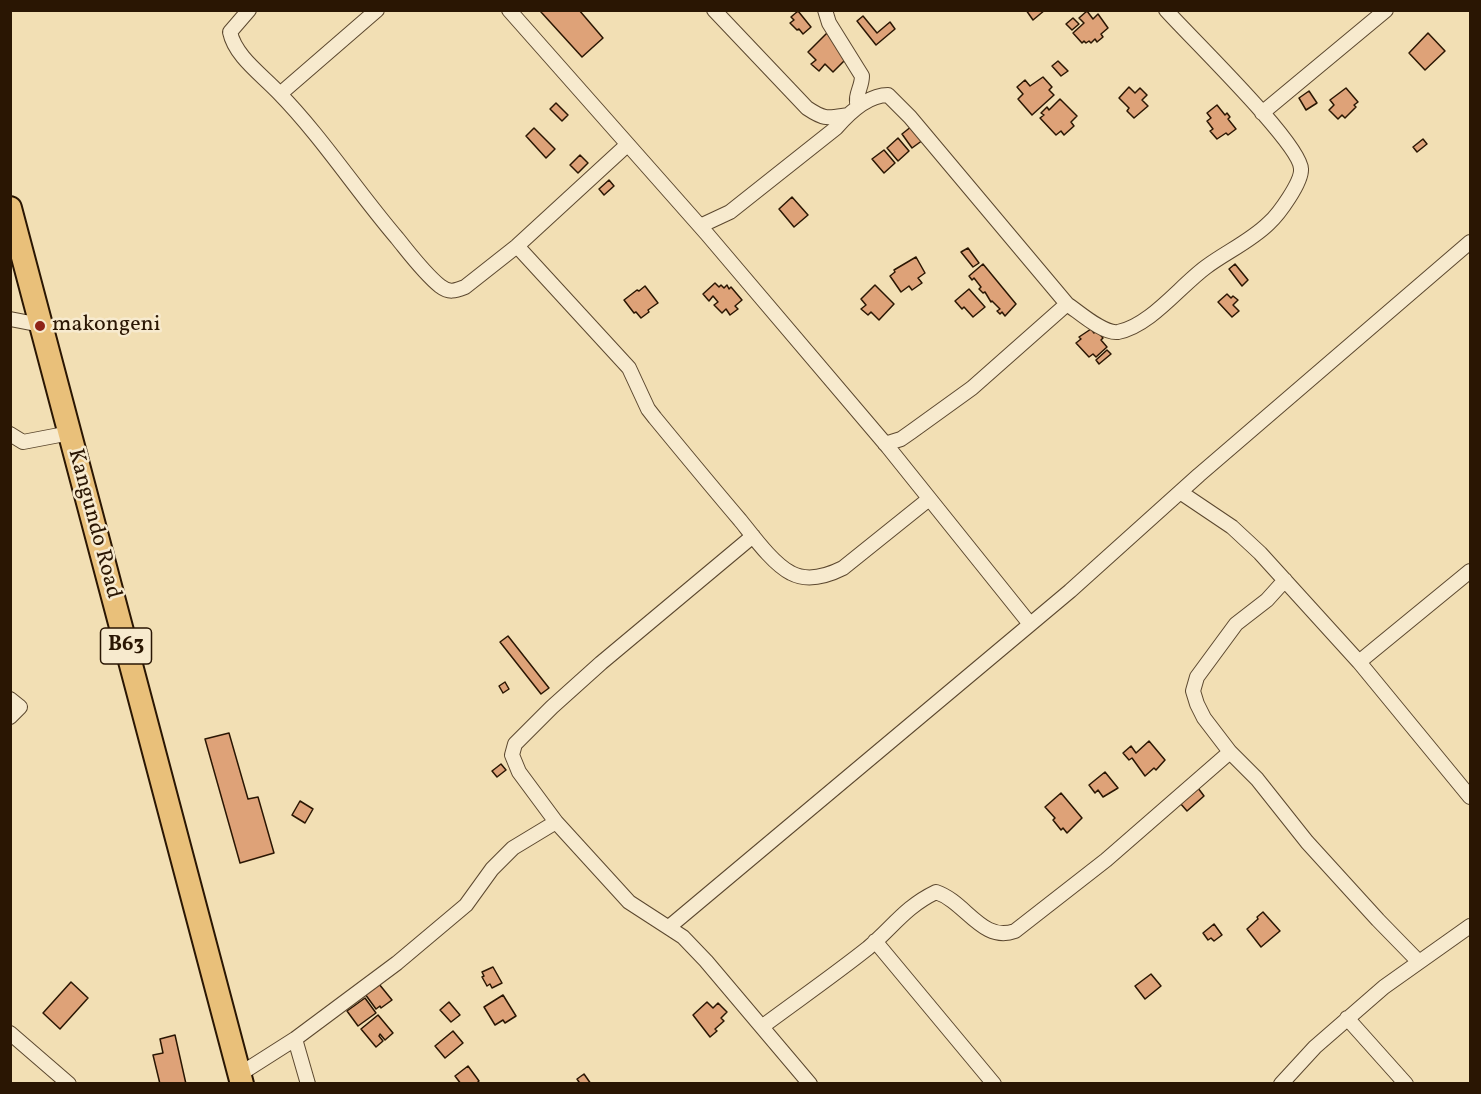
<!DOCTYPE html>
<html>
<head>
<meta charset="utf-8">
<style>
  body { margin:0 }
  #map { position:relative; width:1481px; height:1094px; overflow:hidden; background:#f2dfb4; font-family:Vollkorn,serif }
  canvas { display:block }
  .frame { position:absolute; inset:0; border:12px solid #2a1603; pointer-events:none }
</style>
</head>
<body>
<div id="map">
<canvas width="1481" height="1094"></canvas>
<div class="frame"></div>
</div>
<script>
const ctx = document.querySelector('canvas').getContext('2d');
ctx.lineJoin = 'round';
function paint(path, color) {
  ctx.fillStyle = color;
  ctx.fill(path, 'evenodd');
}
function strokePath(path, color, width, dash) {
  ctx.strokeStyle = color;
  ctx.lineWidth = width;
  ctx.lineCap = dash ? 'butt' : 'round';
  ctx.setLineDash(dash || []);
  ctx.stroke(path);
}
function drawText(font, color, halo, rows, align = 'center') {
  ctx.font = font + ' Vollkorn,serif';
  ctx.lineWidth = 5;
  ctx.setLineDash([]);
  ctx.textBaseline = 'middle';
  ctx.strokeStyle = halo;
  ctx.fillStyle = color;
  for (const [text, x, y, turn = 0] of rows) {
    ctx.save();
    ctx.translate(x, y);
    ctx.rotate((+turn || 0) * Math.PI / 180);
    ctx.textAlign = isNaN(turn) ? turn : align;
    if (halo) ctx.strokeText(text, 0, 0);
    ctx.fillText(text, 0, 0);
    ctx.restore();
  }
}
const building = new Path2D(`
  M543,10H579L603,38L582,57L541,12Z
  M1026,10H1045L1033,20Z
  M798,11L811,27L803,34L799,29L797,30L790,23L794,20L791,17Z
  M1087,11L1093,19L1098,14L1108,28L1101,34L1103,37L1097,42L1095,39L1091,43L1089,41L1086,43L1084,41L1082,43L1073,33L1084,23L1079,18Z
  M863,16L877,33L890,22L895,29L876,45L857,21Z
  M1073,18L1079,24L1072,30L1066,24Z
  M827,33L845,51L847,58L833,72L825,64L819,71L811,64L816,60L808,52Z
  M1428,33L1445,51L1425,70L1409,53Z
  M1058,61L1068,71L1061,76L1052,66Z
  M1043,77L1052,87L1049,90L1054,95L1032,115L1018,99L1023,94L1017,87L1025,80L1030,86Z
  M1129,87L1135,93L1140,88L1147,95L1142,100L1148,106L1134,118L1127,111L1129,108L1119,98Z
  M1346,88L1358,102L1354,105L1356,107L1345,118L1342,115L1338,119L1329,110L1334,105L1330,100Z
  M1309,91L1317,103L1306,110L1299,98Z
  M1060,99L1077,116L1071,122L1074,126L1064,135L1061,131L1056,135L1040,118L1044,115L1041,113L1047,107L1049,110Z
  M556,103L568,115L562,121L550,109Z
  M1217,105L1225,115L1227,113L1230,117L1228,119L1236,129L1228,135L1226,133L1217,139L1210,131L1213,129L1207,121L1211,118L1207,113Z
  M912,126L923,140L912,148L902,134Z
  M534,128L555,149L546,158L526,136Z
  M898,138L909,151L898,161L887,148Z
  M1423,139L1427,144L1417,152L1413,147Z
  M884,150L895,163L884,173L872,159Z
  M580,155L588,163L578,173L570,165Z
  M609,180L614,186L604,195L599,189Z
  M792,197L808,215L794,227L779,209Z
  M968,248L979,263L973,267L961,252Z
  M916,257L925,273L918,278L922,283L912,290L909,286L901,292L890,276L895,272L894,270Z
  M983,264L1016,304L1005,316L1002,312L1000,314L997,311L1000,309L992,301L991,302L985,292L983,293L979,289L981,287L974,278L972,280L969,276Z
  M1235,264L1248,280L1242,286L1229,269Z
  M715,283L719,287L721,285L724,288L727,285L729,289L731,287L742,300L735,306L738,309L730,315L726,309L722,313L714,305L718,302L713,296L709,301L703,294Z
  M875,285L894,304L879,320L871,312L868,315L861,309L866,305L861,299Z
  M645,286L658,303L648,310L649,312L641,318L636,312L634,313L624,300L637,290L639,291Z
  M969,289L985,307L973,317L964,307L962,309L955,301Z
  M1227,294L1231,298L1233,296L1238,300L1233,305L1239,311L1232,317L1218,302Z
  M1091,329L1094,333L1097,331L1103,338L1101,340L1107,347L1096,357L1093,354L1089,357L1076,343L1081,339L1079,337Z
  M1107,350L1111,354L1099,364L1096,360Z
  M508,636L549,688L541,694L500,642Z
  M505,682L509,689L503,693L499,686Z
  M229,733L248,799L258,797L274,853L240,863L205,739Z
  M1149,741L1165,760L1156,770L1154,768L1145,776L1132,758L1129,760L1123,753L1131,746L1136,753Z
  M501,764L506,770L497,777L492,771Z
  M1105,772L1118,788L1103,797L1098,790L1095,793L1089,785Z
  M1198,788L1204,796L1187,811L1180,803Z
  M1061,793L1082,818L1067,833L1063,828L1061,830L1053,820L1055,818L1045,807Z
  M300,801L313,809L305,823L292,815Z
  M1263,912L1280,931L1261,947L1247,929L1258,919L1257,917Z
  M1214,924L1222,935L1214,941L1211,938L1208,940L1203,933Z
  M493,967L502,983L492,988L490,984L487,986L482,977L484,976L482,972Z
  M1151,974L1161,986L1145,999L1135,986Z
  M71,982L88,998L60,1029L43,1013Z
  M379,984L392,1000L381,1008L380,1006L376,1009L365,994Z
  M503,995L516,1016L505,1023L503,1020L495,1025L484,1007Z
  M365,998L376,1013L358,1026L347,1011Z
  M449,1002L460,1015L451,1022L440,1010Z
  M707,1002L713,1008L718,1003L727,1012L721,1018L724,1021L715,1029L717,1031L710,1037L693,1015Z
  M378,1015L393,1033L385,1040L380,1034L379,1036L383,1041L376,1047L361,1029Z
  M453,1031L463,1043L445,1058L435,1046Z
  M175,1035L186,1084H160L153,1055L163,1053L160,1039Z
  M468,1066L479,1081L476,1084H461L455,1076Z
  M584,1074L591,1084H577L579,1082L577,1079Z`);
paint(building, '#dea278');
strokePath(building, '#2a1603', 1.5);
const minor = new Path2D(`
  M249,10L230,32C235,56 261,74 278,92C322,137 356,190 397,238C410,254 424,273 440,286C449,293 455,291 465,287L517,246L627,145
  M509,10L707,234L888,447L1030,624
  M714,10L807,108C825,120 827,118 848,115
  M825,10L829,23L862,76C862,88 854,95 858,107
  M280,94L377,10
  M1262,113L1386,10
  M700,226L730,212L836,128C849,113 868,95 888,95L910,117L1067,304L972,388L911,432L901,439L885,444
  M517,246L629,368L648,409L655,418C683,452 711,486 740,520C753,536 773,564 791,573C808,582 827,576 843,568L929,499
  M1067,304C1079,312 1103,334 1118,332C1150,326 1180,286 1206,267C1226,252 1251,241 1269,223C1279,214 1302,182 1301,169C1301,144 1188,35 1166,10
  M10,319L41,325
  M10,434L23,442L70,433
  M1180,492L1232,527L1260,553L1359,662L1470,797
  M1285,580L1267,600L1236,624L1197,677L1193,691L1197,704L1204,718L1230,752L1257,779L1307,842L1378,920L1419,962
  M1359,662L1470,571
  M10,699L20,707L10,717
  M556,822L519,772L512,755L515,744L552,707L601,663L753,536
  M669,927L1070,591L1199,475L1470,242
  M875,941L994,1084
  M1347,1018L1406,1084
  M763,1026C798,1000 834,975 868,948C893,927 905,907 936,892C966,902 982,943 1015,931L1106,860L1230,752
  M10,1033L69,1084
  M295,1039L308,1084
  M240,1074L295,1039L397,963L466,905L492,869L513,848L556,822L629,902L683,937L706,961L810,1084
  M1281,1084L1315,1047L1384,987L1470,926`);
const trunk = new Path2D(`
  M10,208L242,1084`);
strokePath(minor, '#5c482f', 16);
strokePath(trunk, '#2a1603', 26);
strokePath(minor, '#f7eace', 14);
strokePath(trunk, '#e9c07a', 22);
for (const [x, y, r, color] of [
  [40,326,6,"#8f2418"]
]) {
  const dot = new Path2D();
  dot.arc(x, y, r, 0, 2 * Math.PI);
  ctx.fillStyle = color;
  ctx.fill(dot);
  strokePath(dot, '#f7eace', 2);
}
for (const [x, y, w] of [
  [126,646,51]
]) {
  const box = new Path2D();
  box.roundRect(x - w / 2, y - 18, w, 36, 4.5);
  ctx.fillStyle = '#f7eace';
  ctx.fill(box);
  strokePath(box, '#2a1603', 1.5);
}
drawText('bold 21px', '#2a1603', null, [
  ["B63",126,646]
]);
drawText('22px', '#2a1603', '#f7eace', [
  ["makongeni",52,326]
], 'left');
drawText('22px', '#2a1603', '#f7eace', [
  ["Kangundo Road",93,524,75]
]);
</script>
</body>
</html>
